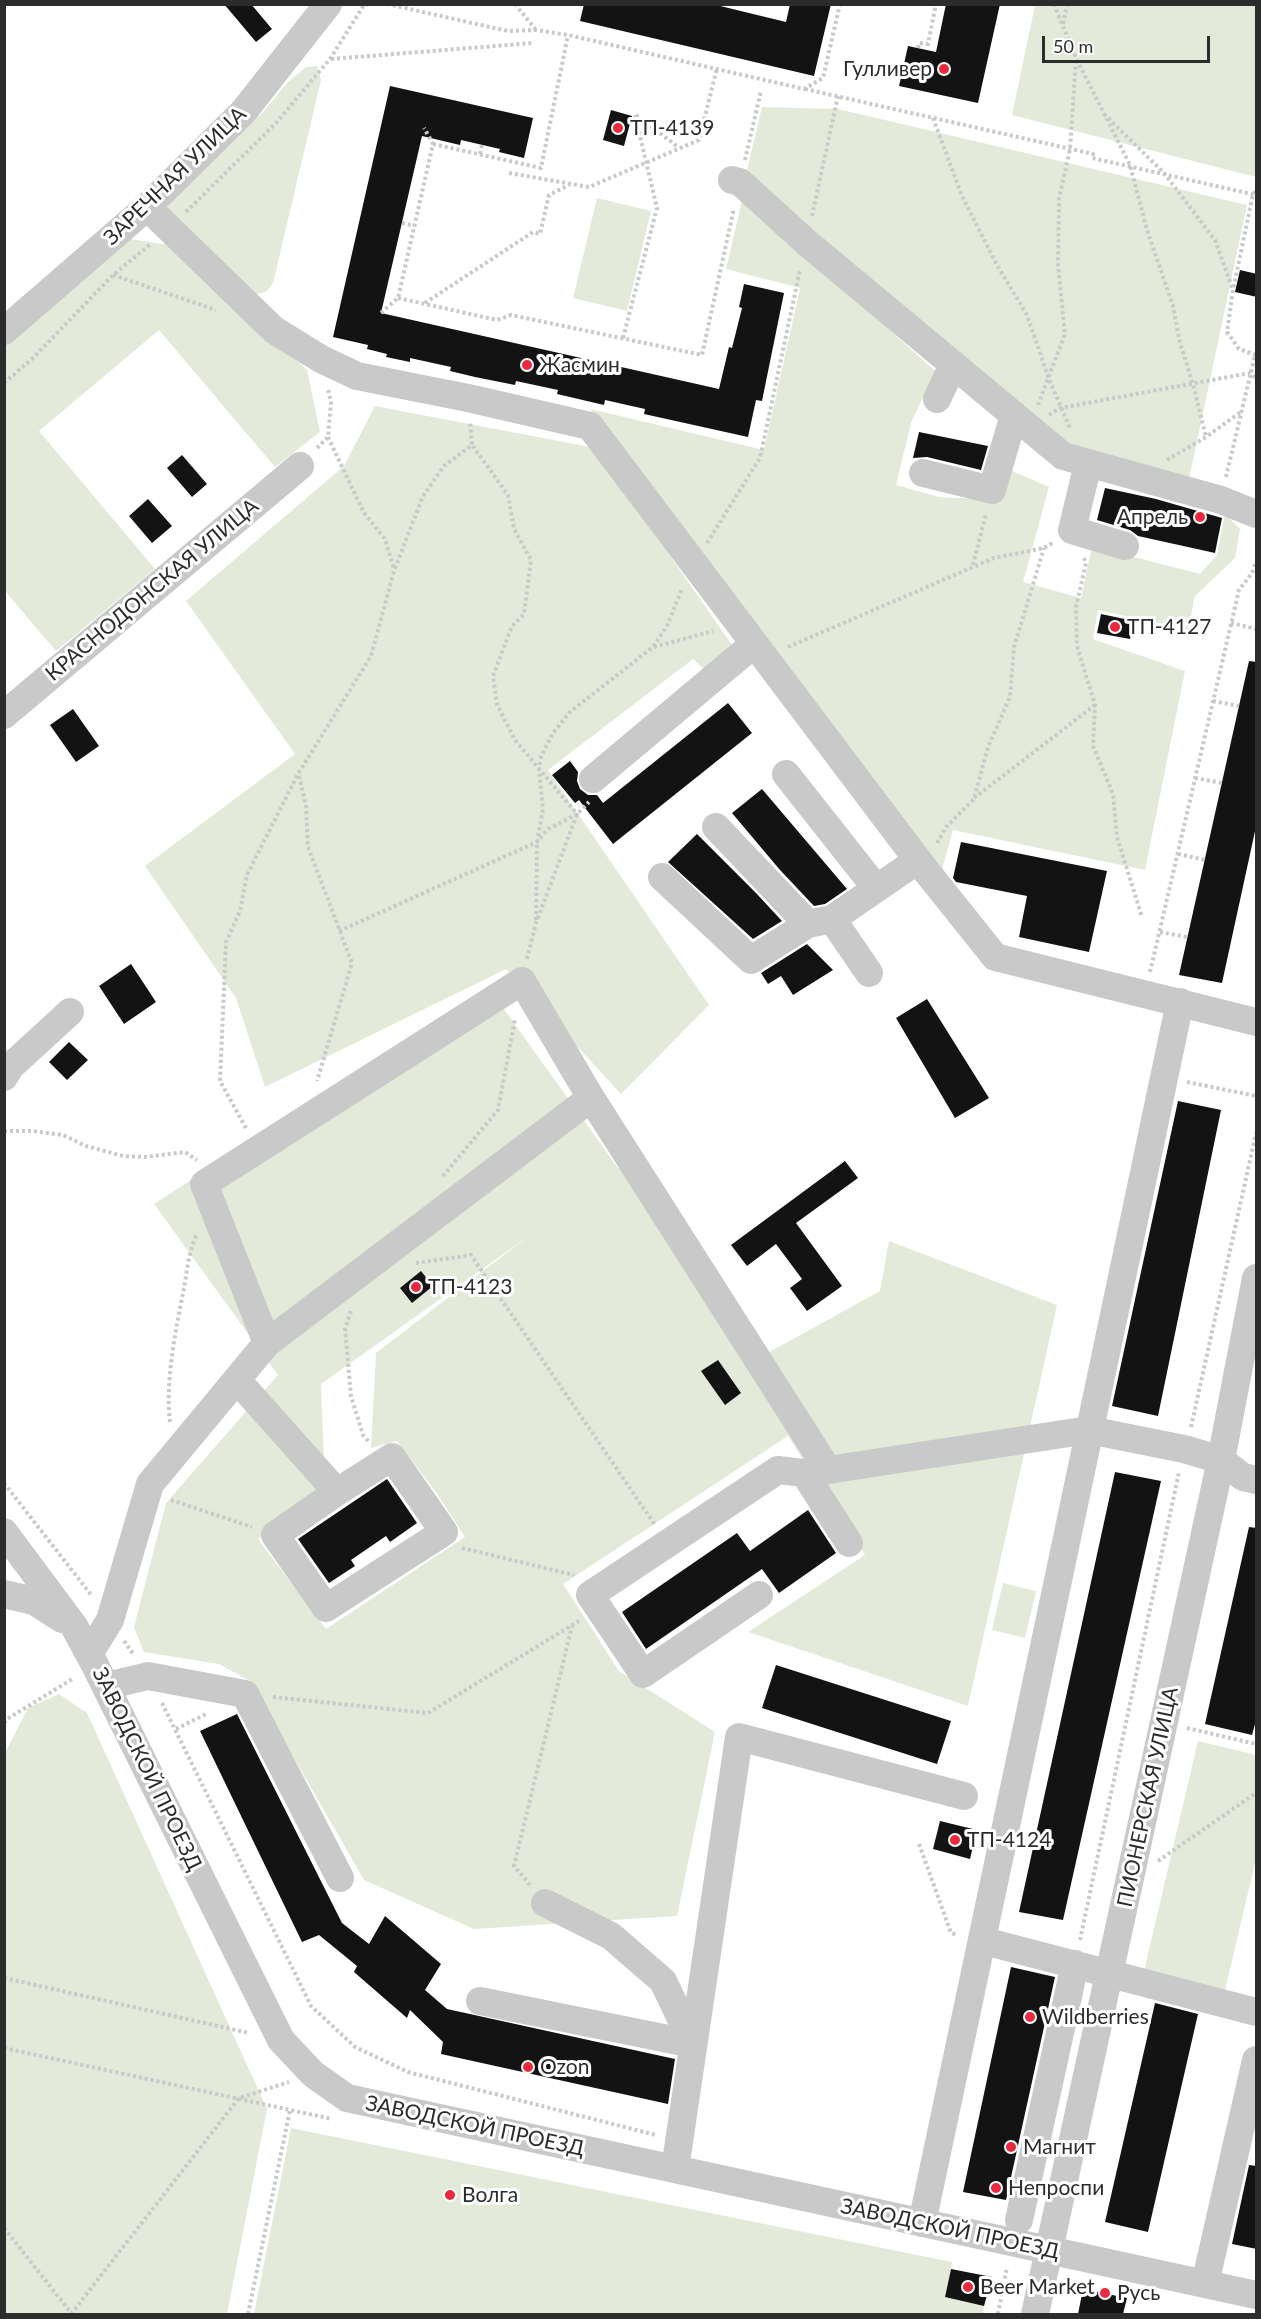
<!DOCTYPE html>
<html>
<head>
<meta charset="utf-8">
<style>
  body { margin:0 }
  #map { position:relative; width:1261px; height:2319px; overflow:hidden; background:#fff; font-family:Lato,sans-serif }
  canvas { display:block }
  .frame { position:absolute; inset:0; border:6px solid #2c2c2c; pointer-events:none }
  .scale { position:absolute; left:1042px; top:36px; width:168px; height:27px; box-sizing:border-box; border:3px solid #2c2c2c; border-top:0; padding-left:8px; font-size:18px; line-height:21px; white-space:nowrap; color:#2c2c2c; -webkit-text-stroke:4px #fff; paint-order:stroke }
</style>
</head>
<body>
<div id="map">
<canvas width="1261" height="2319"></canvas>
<div class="frame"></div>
<div class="scale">50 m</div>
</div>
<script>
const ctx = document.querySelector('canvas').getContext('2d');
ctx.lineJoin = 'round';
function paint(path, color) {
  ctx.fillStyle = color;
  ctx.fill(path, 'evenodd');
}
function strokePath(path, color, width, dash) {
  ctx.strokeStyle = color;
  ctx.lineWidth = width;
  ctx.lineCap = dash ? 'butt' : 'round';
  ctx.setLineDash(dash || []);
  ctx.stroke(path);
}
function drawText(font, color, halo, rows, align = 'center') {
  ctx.font = font + ' Lato,sans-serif';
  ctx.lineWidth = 6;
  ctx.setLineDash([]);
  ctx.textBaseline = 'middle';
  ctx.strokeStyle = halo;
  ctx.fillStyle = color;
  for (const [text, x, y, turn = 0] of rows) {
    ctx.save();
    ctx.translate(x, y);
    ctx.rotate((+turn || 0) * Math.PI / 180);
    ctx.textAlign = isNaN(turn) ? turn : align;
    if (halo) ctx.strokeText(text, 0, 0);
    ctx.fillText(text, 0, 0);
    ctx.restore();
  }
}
paint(new Path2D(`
  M1035,5H1256V177L1012,115Z
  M317,66L321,80L273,283L266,292L253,295L167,210L170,200L263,112L288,82L306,67Z
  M762,107L838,109L1247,205L1189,479L1058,444L746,174Z
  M743,197L935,371L911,423L896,485L939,497L997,500L1010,470L1049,487L1023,582L1081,598L1092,546L1200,574L1217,555L1225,514L1240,529L1235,558L1195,596L1188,630L1098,610L1093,639L1185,671L1145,870L953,830L941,873L590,409L764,450L800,288L726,269Z
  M597,198L651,211L627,311L573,298Z
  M131,239L174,246L307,370L320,432L275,467L159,330L39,431L155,569L56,651L5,591L4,346Z
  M375,406L595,448L732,645L705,670L693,659L548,770L709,1005L621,1094L506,969L265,1087L236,998L145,866L295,754L186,601L344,466Z
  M488,987L618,1168L626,1162L755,1360L880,1291L889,1241L1057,1305L968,1706L748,1632L865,1555L788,1436L563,1584L619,1671L715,1732L677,1916L474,1929L364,1880L250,1681L219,1664L144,1652L134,1627L166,1503L278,1375L154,1204ZM530,1235L376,1353L371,1448L397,1441L436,1492L465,1537L326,1629L258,1539L325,1486L321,1384Z
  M1003,1583L1036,1591L1025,1638L992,1630Z
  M59,1694L87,1713L267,2109L227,2314H5V1753L28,1708Z
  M1198,1741L1256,1755V1859L1225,1990L1144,1971Z
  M291,2128L952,2262L945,2297L984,2306L983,2314H254Z`), '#e3ead9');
paint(new Path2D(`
  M224,4H251L272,29L256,42Z
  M584,4H712L786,22L790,4H831L814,76L580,21Z
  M946,4H1000L978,103L899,86L908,46L936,52Z
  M390,86L533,118L524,158L499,152L500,149L461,140L460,145L422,136L381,313L719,389L729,347L732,348L742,308L739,307L744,284L784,293L762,401L756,400L748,437L644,414L645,409L605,400L604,405L557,394L558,390L516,381L515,385L475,377L450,371L451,367L410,358V362L386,357L387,354L367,349L368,345L333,337Z
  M611,110L632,116L624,146L603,140Z
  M1240,270L1257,274V297L1235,292Z
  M919,432L988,446L981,470L927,457L913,458Z
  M182,455L207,484L192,497L167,468Z
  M1105,488L1156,499L1222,518L1215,553L1138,536L1130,530L1097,520Z
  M148,499L172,526L152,543L129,516Z
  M1101,614L1134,621L1130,639L1097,633Z
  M1249,661L1257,662V822L1222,983L1179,975Z
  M728,703L752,733L613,844L579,800L575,803L552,775L570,761L578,772L577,781L580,789L588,795H597L603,803Z
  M73,709L99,746L76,762L50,725Z
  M762,789L847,889L825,904L814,906L780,870L732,813Z
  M697,834L756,893L782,921L753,939L668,862Z
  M961,842L1107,871L1089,952L1019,937L1027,896L956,882L953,878Z
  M807,944L833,970L793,995L781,976L768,984L761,973Z
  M131,964L156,1002L124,1024L99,986Z
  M927,999L989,1098L955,1118L896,1018Z
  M69,1042L88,1060L67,1080L49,1062Z
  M1178,1101L1221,1110L1158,1416L1112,1406Z
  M845,1161L858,1178L796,1223L842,1286L807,1311L790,1288L802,1279L776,1244L747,1266L731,1245Z
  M421,1271L433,1286L412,1303L400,1288Z
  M718,1360L741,1393L725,1405L701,1371Z
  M1115,1472L1161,1481L1063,1920L1019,1912Z
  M387,1479L417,1523L390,1542L386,1536L367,1549L351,1560L355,1566L329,1583L298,1539Z
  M808,1510L836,1553L779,1593L762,1569L646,1649L622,1612L737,1533L750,1551Z
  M1249,1527L1257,1528V1717L1252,1735L1205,1724Z
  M776,1665L951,1721L937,1764L762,1708Z
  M237,1714L342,1923L369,1944L385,1916L441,1964L425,1990L447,2009L675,2059L668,2104L441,2054L443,2042L410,2010L407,2018L354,1972L357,1966L319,1935L302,1942L200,1731Z
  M940,1821L977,1830L970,1859L933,1849Z
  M1011,1967L1055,1977L1006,2200L963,2192Z
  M1155,2003L1198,2014L1148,2232L1105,2222Z
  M1249,2165L1257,2166V2249L1232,2244Z
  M951,2269L992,2277L984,2306L945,2297Z
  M1083,2289L1127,2298L1123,2314H1078Z`), '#131313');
strokePath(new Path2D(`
  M387,4L508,31L536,30L568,35L804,89L823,78L840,4
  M515,4L536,30
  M1054,4L1076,58L1130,165L1147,230L1173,306L1180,343L1193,384L1206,437
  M1063,24L1067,4
  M918,48L919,43L928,44L936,4
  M331,59L533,43
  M805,89L1093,154L1092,158L1256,195
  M1104,114L1164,173L1215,240L1233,290
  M636,115L678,147
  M933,118L962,196L997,265L1027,315L1049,379L1070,428
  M433,144L541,168L568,35
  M480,154L482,145
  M745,160L761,91
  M509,173L589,187L699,140L717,68
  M186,212L276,123L330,59L364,5L370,4
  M812,216L838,96
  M402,223L414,226
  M113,275L216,310
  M398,298L497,320L511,315L702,355L734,208
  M425,303L533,232L540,234L549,195L569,185
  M381,313L398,298L433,144L424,128
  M623,338L657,208L635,115
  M1256,355L1239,349L1227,332L1233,290L1253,194L1256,191
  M4,383L33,358L113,275L152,243
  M1038,405L1065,334L1058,266L1059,199L1070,149L1076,59
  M1049,415L1060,408L1250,373L1256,378
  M328,437L364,513L385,539L394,569
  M317,448L328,437L331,402L328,389
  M1167,460L1206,437L1241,412
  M1226,477L1255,355
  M707,543L760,458L800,270
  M1084,558L1086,563L1076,607L1077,646L1095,705L1093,746L1113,794L1117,837L1142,917
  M973,565L986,514
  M1231,623L1256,629
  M654,647L713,631
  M788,647L994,558L1044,548L1054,542
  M1213,701L1239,706
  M299,776L306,805L308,847L352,963L317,1081
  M1195,778L1222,783
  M974,798L1095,705
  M937,843L946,827L974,799L988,747L1010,697L1014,647L1044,548
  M1178,854L1205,860
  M536,920L537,842L543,809L539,769L541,756L553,733L570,712L653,647L667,626L682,589
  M339,931L537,842L548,829L577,814L515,740L497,704L493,676L512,626L524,614L531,560L514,529L508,495L472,445
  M1160,932L1187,937
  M527,959L536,923L577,814L589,802
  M1150,972L1239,590L1252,573L1256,562
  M1187,1082L1256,1096
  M246,1128L220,1081L226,942L240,911L247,875L298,774L371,656L394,571L423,496L444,466L472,445L470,422
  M4,1131H32L63,1135L86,1146L123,1156L145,1157L185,1152L197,1160
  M443,1176L498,1110L515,1019
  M416,1263L471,1255L655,1525
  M351,1311L345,1329L351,1396L363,1435L369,1442
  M170,1422C165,1380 176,1329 184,1288C187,1270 189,1251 197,1234
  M1191,1427L1256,1133
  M4,1483L92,1596
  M171,1500L252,1527
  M462,1548L574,1575
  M124,1641L134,1655
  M273,1697L428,1713L579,1621
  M162,1703L311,2006L355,2047L408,2072L656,2135
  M4,1723L7,1719L74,1678
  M1187,1728L1256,1744
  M176,1729L208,1713
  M919,1844L951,1933L958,1935
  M1158,1861L1256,1793
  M530,1885L514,1866L572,1626
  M1080,1940L1179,1472
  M4,1978L249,2033
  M4,2048L332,2119
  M4,2228L72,2314
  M71,2314L239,2098L289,2082
  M248,2314L290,2110
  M998,2314L1007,2267`), '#c9c9c9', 4, [3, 3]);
strokePath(new Path2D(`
  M732,180L740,182L806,242L1063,456L1221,500L1256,514
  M147,207L274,330L321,359L357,376L468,398L590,426L923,867L995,957L1256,1022
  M4,331L147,207L244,111L328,4
  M937,399L953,365
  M1088,464L1072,530L1125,546
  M923,473L992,490L1014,415
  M4,715L300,466
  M786,774L876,888
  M593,779L754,644
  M716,827L808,924
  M662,877L751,960L808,924L832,919L918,860
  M832,919L869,973
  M4,1077L10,1067L70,1012
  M267,1343L204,1184L522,981L591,1098L828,1470
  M237,1380L337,1492L392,1457L444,1532L326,1608L275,1535L337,1492
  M804,1473L849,1543
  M4,1532L74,1626L95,1665L281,2040L313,2074L347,2098L1256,2295
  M4,1594L34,1601L62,1619
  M759,1595L643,1674L590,1595L778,1470L804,1473L828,1470L1089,1430L1184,1449L1221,1460L1243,1477L1256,1480
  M89,1654L110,1620L150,1484L267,1343L591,1098
  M106,1686L148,1676L245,1694L340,1878
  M984,1941L1256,2012
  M480,2001L693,2044L663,1981L611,1936L545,1903
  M675,2169L739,1737L964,1796
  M1019,2220L1075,1964
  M922,2223C1010,1816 1093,1409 1180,1002
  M1205,2284L1256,2060
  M1035,2314L1221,1460L1256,1278`), '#c9c9c9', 28);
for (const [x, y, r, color] of [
  [944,69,6,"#e82940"],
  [618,128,6,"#e82940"],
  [527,365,6,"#e82940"],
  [1200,517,6,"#e82940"],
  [1115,627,6,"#e82940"],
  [416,1287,6,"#e82940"],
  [955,1840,6,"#e82940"],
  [1030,2017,6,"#e82940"],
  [528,2067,6,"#e82940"],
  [1011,2147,6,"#e82940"],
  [996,2188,6,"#e82940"],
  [450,2195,6,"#e82940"],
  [968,2287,6,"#e82940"],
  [1105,2293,6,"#e82940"]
]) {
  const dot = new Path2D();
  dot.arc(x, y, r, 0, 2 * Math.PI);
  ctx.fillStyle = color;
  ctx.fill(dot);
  strokePath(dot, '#fff', 2);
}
drawText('21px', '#2c2c2c', '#fff', [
  ["Гулливер",932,69,"right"],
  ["ТП-4139",630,128],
  ["Жасмин",539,365],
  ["Апрель",1188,517,"right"],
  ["ТП-4127",1127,627],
  ["ТП-4123",428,1287],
  ["ТП-4124",967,1840],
  ["Wildberries",1042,2017],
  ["Ozon",540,2067],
  ["Магнит",1023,2147],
  ["Непроспи",1008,2188],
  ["Волга",462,2195],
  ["Beer Market",980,2287],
  ["Русь",1117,2293]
], 'left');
drawText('21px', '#2c2c2c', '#fff', [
  ["ЗАРЕЧНАЯ УЛИЦА",175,176,-44],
  ["КРАСНОДОНСКАЯ УЛИЦА",152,590,-40],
  ["ЗАВОДСКОЙ ПРОЕЗД",147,1769,64],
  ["ПИОНЕРСКАЯ УЛИЦА",1148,1797,-78],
  ["ЗАВОДСКОЙ ПРОЕЗД",475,2126,12],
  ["ЗАВОДСКОЙ ПРОЕЗД",950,2229,12]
]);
</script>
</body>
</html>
